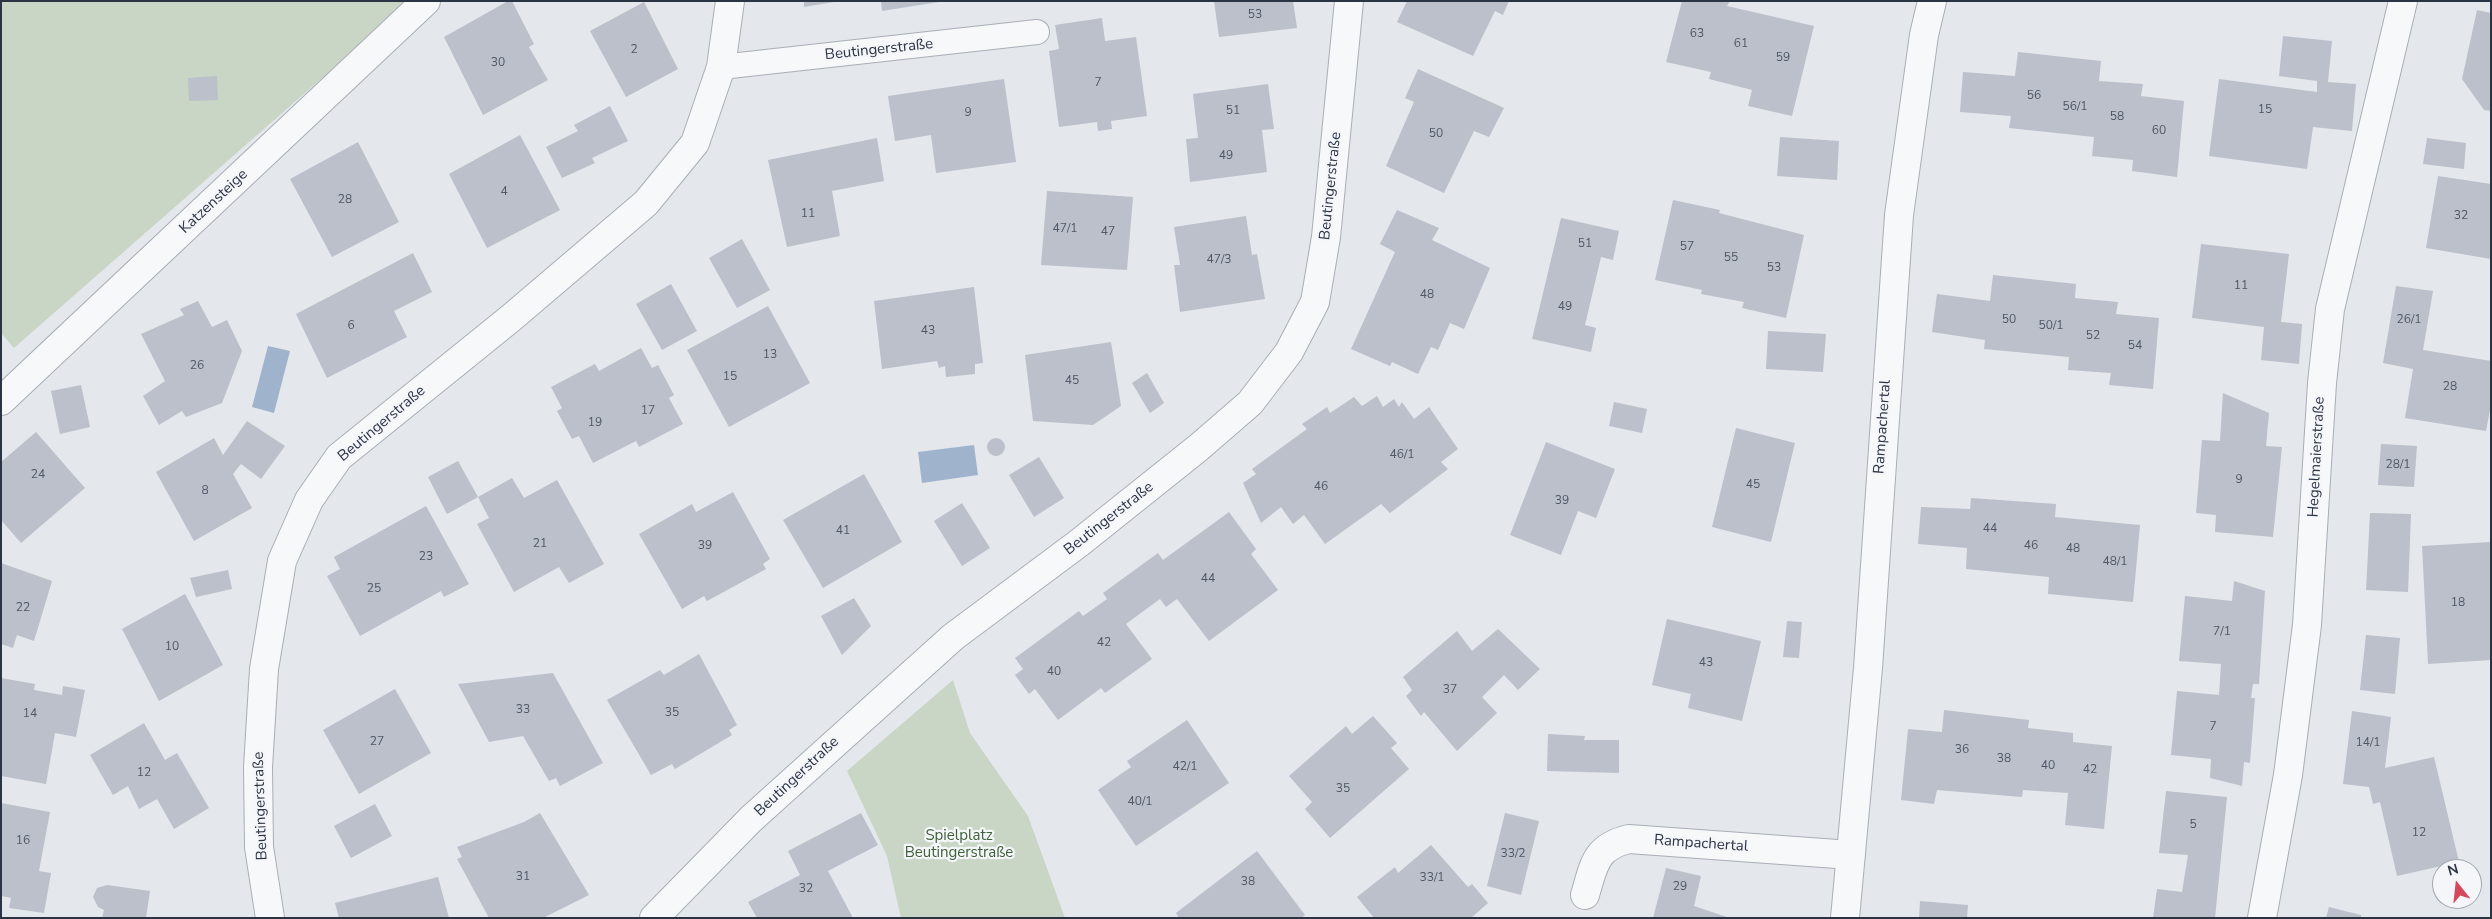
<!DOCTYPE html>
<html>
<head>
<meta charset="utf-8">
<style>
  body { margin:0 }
  #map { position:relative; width:2492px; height:919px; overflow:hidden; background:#e4e7ec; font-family:"Nunito Sans",sans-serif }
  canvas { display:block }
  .frame { position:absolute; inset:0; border:2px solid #2b3445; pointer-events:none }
  .north { position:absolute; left:2432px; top:859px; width:50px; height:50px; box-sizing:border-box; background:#f4f6f9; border:1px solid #a4a8b1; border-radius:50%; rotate:344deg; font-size:14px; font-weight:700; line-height:20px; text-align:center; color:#2b3445 }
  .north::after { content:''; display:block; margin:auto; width:18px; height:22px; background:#d1495b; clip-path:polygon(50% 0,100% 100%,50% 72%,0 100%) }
</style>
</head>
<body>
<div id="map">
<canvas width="2492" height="919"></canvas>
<div class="frame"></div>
<div class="north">N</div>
</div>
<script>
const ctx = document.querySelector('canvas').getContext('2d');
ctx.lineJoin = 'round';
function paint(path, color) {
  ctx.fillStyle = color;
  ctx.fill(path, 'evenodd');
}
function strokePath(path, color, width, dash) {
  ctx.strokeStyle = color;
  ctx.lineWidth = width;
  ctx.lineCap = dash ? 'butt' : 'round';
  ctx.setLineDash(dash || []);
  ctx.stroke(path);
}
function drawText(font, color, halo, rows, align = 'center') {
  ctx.font = font + ' "Nunito Sans",sans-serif';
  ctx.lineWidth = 4.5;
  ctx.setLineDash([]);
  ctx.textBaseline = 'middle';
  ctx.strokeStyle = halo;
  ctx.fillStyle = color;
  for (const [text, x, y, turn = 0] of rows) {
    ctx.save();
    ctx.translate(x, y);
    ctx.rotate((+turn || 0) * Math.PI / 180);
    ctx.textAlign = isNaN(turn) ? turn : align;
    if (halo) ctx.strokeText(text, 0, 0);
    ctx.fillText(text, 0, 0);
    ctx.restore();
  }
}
paint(new Path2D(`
  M1,1H410L14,348L1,333Z
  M953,680L970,733L1028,816L1065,918H901L887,856L847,771Z`), '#c9d6c5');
paint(new Path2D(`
  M268,346L290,351L274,413L252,407Z
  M974,445L978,475L922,483L918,452Z`), '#9fb4cc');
paint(new Path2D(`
  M508,1H512L534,44L529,47L548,80L483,115L444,37Z
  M804,1H834V2L804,7Z
  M881,1H939V2L882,11Z
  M1214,1H1293L1297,28L1219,37Z
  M1407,1H1509L1503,15L1495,11L1473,56L1397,22Z
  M1682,1H1730L1727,6L1814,26L1792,116L1748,106L1752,90L1709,79L1711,72L1666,62Z
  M644,2L678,69L626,97L590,31Z
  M2477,10L2491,13V111L2484,110L2462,79Z
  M1102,18L1105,41L1136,37L1147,116L1111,121L1112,129L1098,131L1097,122L1059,127L1049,51L1059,49L1055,25Z
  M2283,36L2332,41L2328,82L2356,84L2352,131L2313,127L2307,169L2209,156L2219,79L2317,92V81L2279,76Z
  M2018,52L2101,61L2099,81L2143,84L2141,96L2184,101L2177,177L2132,171L2133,160L2092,156L2094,137L2009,128L2011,116L1960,112L1963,72L2015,76Z
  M1418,69L1504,108L1489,137L1474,131L1444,193L1386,166L1414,102L1405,98Z
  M217,76L218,100L189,101L188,78Z
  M1004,79L1016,162L936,173L931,135L895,141L888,96Z
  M1268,84L1274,129L1262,130L1267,172L1190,182L1186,139L1198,138L1193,94Z
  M610,106L628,141L592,158L595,163L562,178L546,147L578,131L574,125Z
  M520,135L560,210L487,248L449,174Z
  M1780,137L1839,141L1837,180L1777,176Z
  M877,138L884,181L832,191L840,236L787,247L768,160Z
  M2427,138L2466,143L2464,169L2423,164Z
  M358,142L399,222L332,257L290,179Z
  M2438,176L2491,184V259L2426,248Z
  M1047,191L1133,197L1127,270L1041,265Z
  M1673,200L1720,210L1719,213L1804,235L1786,318L1742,308L1744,302L1701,294L1702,290L1655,280Z
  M1397,210L1439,228L1432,240L1490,268L1464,329L1450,323L1438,350L1431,347L1418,374L1392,362L1390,366L1351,349L1395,252L1380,244Z
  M1246,216L1252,255L1257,254L1265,299L1180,312L1174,265H1180L1174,227Z
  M1561,218L1619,231L1613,260L1601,257L1585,325L1596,328L1591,352L1532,339Z
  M742,239L770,290L737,308L709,258Z
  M2201,244L2289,254L2281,322L2302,324L2299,364L2261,360L2264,327L2192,318Z
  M413,253L432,292L394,311L407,337L327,378L296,314Z
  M1993,275L2076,284L2075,298L2118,302L2116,314L2159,318L2153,389L2109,385L2111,373L2068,370L2069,357L1984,349L1985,340L1932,332L1937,294L1990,301Z
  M671,284L697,331L662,350L636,304Z
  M2396,286L2433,291L2423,350L2491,361V405L2486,431L2405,418L2413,369L2383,363Z
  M974,287L983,363L975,364V374L946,377L945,366L939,368L937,361L882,369L874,301Z
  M198,301L212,327L227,320L242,351L222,403L186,417L182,411L159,425L143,396L165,381L141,334L184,315L180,309Z
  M768,306L810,383L729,427L687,350Z
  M1768,331L1826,334L1823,372L1766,369Z
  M1111,342L1121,406L1093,425L1033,421L1025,355Z
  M641,348L652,368L658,365L674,395L669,398L683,424L639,447L636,441L593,463L579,436L572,439L557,411L562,408L551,387L595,364L599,371Z
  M1147,373L1164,403L1150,413L1132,383Z
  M81,385L90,427L60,434L51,391Z
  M2223,393L2269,413L2266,446L2282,447L2273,537L2215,532L2216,515L2196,513L2202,440L2220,441Z
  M1377,396L1383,407L1394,399L1399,407L1402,402L1414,419L1429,407L1458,449L1441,462L1448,469L1390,513L1381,504L1325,544L1304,515L1293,524L1281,507L1261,523L1243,483L1256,474L1252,469L1307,429L1302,424L1327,407L1330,413L1354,397L1362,406Z
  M1614,402L1647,409L1642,433L1609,426Z
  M247,421L285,446L261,479L241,464L233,474L252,508L194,541L156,472L214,438L223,455Z
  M1736,428L1795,443L1771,542L1712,527Z
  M36,432L85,488L21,543L1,520V462Z
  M987 447a9 9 0 1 1 18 0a9 9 0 1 1-18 0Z
  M1546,442L1615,469L1596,518L1578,511L1561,555L1510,535Z
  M2381,444L2417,446L2414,487L2378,485Z
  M1039,457L1064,498L1034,517L1009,475Z
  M458,461L478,497L447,514L428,477Z
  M864,474L902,542L823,588L783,520Z
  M512,478L524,498L557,480L604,564L569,583L559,567L514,592L477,524L489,518L478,497Z
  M733,492L770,559L763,564L766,569L707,601L704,596L682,609L639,534L692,504L696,512Z
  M1971,498L2056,504L2055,517L2140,525L2133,602L2048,594L2049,577L1966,569L1967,548L1918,544L1921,507L1970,509Z
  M962,503L990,548L962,566L934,521Z
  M426,506L469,584L444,597L441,591L360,636L327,576L340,569L334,557Z
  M1229,512L1256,549L1251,554L1278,590L1209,641L1177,599L1166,607L1160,599L1126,624L1152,659L1105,693L1101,688L1058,720L1035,689L1029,694L1015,675L1023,669L1015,658L1079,611L1083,616L1107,599L1103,593L1158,553L1163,560Z
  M2370,513L2411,514L2408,592L2366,590Z
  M2491,542V660L2428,664L2422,546Z
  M1,563L52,581L34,641L17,635L13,648L1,644Z
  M228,570L232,589L196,597L190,578Z
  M2234,581L2265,591L2259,684H2253L2251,698H2255L2250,763L2244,762L2242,786L2210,778L2211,759L2171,755L2177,691L2219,695L2220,680L2221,664L2179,661L2185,596L2232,601Z
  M185,594L223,665L159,701L122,629Z
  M854,598L871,626L842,655L821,616Z
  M1667,619L1761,641L1742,721L1688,708L1691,694L1652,685Z
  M1787,621L1802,622L1799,658L1783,657Z
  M1498,629L1540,669L1518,690L1504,675L1482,697L1497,713L1457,751L1424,712L1421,716L1406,696L1412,690L1403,677L1457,631L1472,651Z
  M2366,635L2400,638L2395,694L2360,690Z
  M699,654L737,725L729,730L732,735L675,769L672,764L651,775L607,700L660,670L664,675Z
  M553,673L603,763L560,786L556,778L549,781L523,736L489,742L458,684Z
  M1,678L35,684L34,690L62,695L63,686L85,690L76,737L55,733L46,784L1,776Z
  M395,689L431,753L359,794L323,730Z
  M1944,710L2029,720L2028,728L2073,733V742L2112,746L2104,829L2065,825L2068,793L2023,790L2022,797L1937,790L1934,804L1901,800L1908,729L1942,732Z
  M2352,711L2391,717L2385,768L2434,757L2459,862L2397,876L2380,802L2373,804L2369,787L2343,784Z
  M1373,716L1397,743L1391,748L1409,769L1330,838L1305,809L1312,802L1289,776L1346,726L1352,734Z
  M1187,720L1229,783L1136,846L1098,790L1131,767L1127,761Z
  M144,723L165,760L177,753L209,808L174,829L157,799L139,809L128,786L113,795L90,755Z
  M1548,734L1585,736L1584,740H1619V773L1547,771Z
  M2166,791L2227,797L2215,918H2153L2157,889L2182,892L2188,855L2159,853Z
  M1,803L50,812L39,871L51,873L44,913L9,908L11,898L1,896Z
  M375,804L392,836L351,858L334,826Z
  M540,813L589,895L543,918H489L457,859L462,857L457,847L524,822Z
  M861,813L878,845L828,871L853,918H757L748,902L800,875L788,851Z
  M1505,813L1539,821L1521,895L1487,886Z
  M1431,845L1468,887L1472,884L1488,903L1471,918H1374L1357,897L1395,867L1398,873Z
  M1257,851L1305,915L1301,918H1179L1176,913Z
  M1666,868L1701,876L1694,906L1730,918H1653Z
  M438,877L449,918H339L335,903Z
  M107,885L150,891L146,918H102L104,910L98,907L93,897L97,888Z
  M1920,901L1968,905L1967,918H1919Z
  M2329,907L2361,915V918H2326Z`), '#bbc0ca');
const service = new Path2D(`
  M721,67L1037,32`);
const minor = new Path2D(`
  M1,401L426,1
  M1585,895C1594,865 1595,847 1629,839L1851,855
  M270,918L259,847L258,767L264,669L282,561L309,500L339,457L511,318L646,203L695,143L721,67L730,1
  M654,918L751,819L953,637L1079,543L1198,448L1250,403L1289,352L1315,302L1326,237L1349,1
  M1845,918L1868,668L1899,215L1924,35L1932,1
  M2262,918L2288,775L2307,625L2322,383L2330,309L2403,1`);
strokePath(service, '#a9aeb7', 26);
strokePath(minor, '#a9aeb7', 30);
strokePath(service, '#f7f8fa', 24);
strokePath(minor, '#f7f8fa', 28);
drawText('12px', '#4f5766', null, [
  ["53",1255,15],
  ["63",1697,34],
  ["61",1741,44],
  ["2",634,50],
  ["59",1783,58],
  ["30",498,63],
  ["7",1098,83],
  ["56",2034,96],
  ["56/1",2075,107],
  ["15",2265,110],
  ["51",1233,111],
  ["9",968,113],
  ["58",2117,117],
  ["60",2159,131],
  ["50",1436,134],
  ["49",1226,156],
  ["4",504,192],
  ["28",345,200],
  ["11",808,214],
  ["32",2461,216],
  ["47/1",1065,229],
  ["47",1108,232],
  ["51",1585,244],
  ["57",1687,247],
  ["55",1731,258],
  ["47/3",1219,260],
  ["53",1774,268],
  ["11",2241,286],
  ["48",1427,295],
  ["49",1565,307],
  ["50",2009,320],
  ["26/1",2409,320],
  ["6",351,326],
  ["50/1",2051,326],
  ["43",928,331],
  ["52",2093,336],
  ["54",2135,346],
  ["13",770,355],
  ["26",197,366],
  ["15",730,377],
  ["45",1072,381],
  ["28",2450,387],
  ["17",648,411],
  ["19",595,423],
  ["46/1",1402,455],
  ["28/1",2398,465],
  ["24",38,475],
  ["9",2239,480],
  ["45",1753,485],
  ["46",1321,487],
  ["8",205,491],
  ["39",1562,501],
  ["44",1990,529],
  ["41",843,531],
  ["21",540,544],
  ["39",705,546],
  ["46",2031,546],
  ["48",2073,549],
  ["23",426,557],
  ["48/1",2115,562],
  ["44",1208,579],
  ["25",374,589],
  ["18",2458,603],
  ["22",23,608],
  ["7/1",2222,632],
  ["42",1104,643],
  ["10",172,647],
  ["43",1706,663],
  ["40",1054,672],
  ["37",1450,690],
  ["33",523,710],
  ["35",672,713],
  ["14",30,714],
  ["7",2213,727],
  ["27",377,742],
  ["14/1",2368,743],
  ["36",1962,750],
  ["38",2004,759],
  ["40",2048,766],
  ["42/1",1185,767],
  ["42",2090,770],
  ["12",144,773],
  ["35",1343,789],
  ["40/1",1140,802],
  ["5",2193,825],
  ["12",2419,833],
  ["16",23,841],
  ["33/2",1513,854],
  ["31",523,877],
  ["33/1",1432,878],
  ["38",1248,882],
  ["29",1680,887],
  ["32",806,889]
]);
drawText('15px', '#2b3445', '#f4f6f9', [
  ["Beutingerstraße",879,50,-6],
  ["Beutingerstraße",1331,186,-84],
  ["Katzensteige",214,202,-43],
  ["Beutingerstraße",382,424,-40],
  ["Rampachertal",1883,427,-86],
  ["Hegelmaierstraße",2317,457,-87],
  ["Beutingerstraße",1109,519,-38],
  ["Beutingerstraße",797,777,-43],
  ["Beutingerstraße",261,806,-92],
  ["Rampachertal",1701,844,4]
]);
drawText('15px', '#3f6138', '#f4f6f9', [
  ["Spielplatz",959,836],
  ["Beutingerstraße",959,853]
]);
</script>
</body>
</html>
